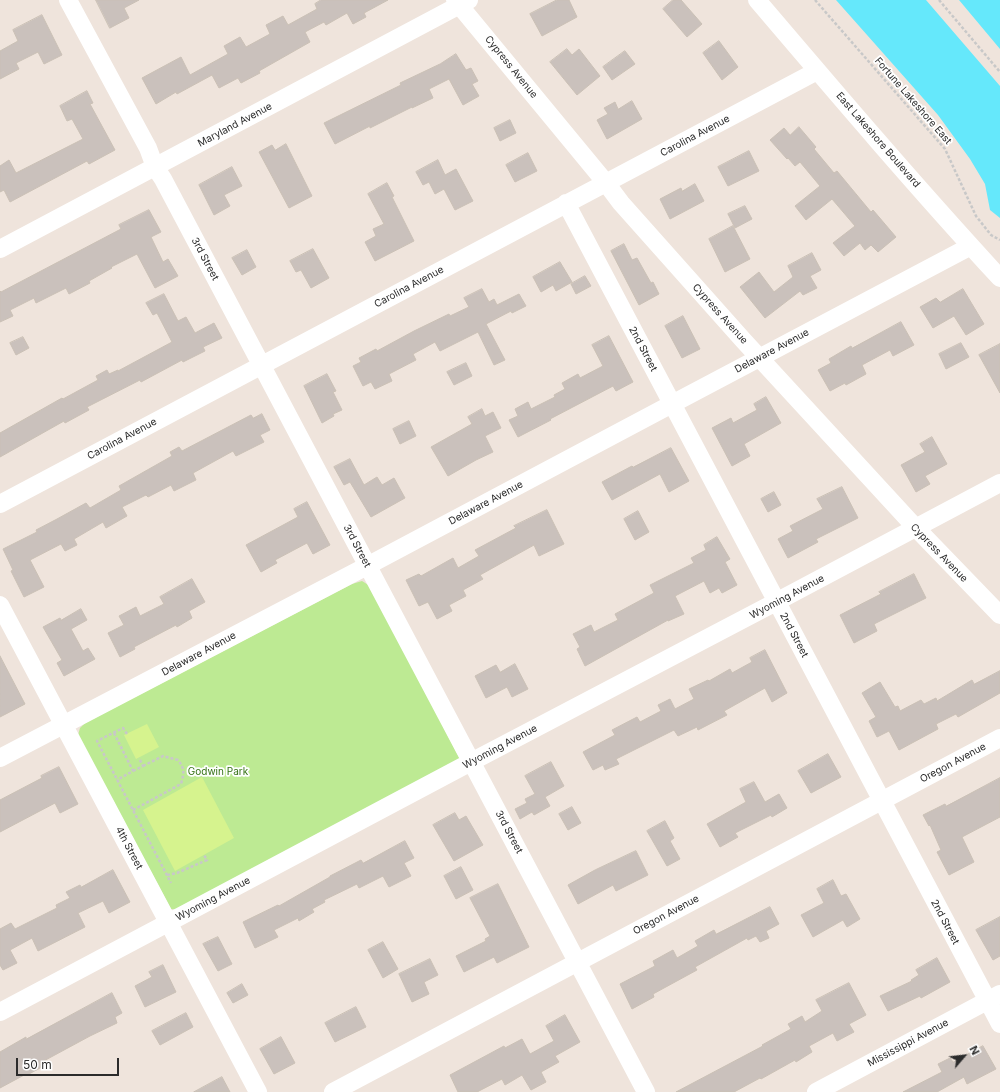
<!DOCTYPE html>
<html>
<head>
<meta charset="utf-8">
<style>
  body { margin:0 }
  #map { position:relative; width:1000px; height:1092px; overflow:hidden; background:#efe4dc; font-family:Inter,sans-serif }
  canvas { display:block }
  .north { position:absolute; left:944px; top:1036px; width:40px; height:40px; -webkit-text-stroke:3px #fff; paint-order:stroke; rotate:62deg; font-size:11px; font-weight:700; line-height:16px; text-align:center; color:#2b2b2b }
  .north::after { content:''; display:block; margin:auto; width:14px; height:18px; background:#2b2b2b; clip-path:polygon(50% 0,100% 100%,50% 72%,0 100%) }
  .scale { position:absolute; left:16px; top:1058px; width:103px; height:18px; box-sizing:border-box; border:2px solid #2b2b2b; border-top:0; padding-left:5px; font-size:12px; line-height:14px; white-space:nowrap; color:#2b2b2b; -webkit-text-stroke:3px #fff; paint-order:stroke }
</style>
</head>
<body>
<div id="map">
<canvas width="1000" height="1092"></canvas>
<div class="north">N</div>
<div class="scale">50 m</div>
</div>
<script>
const ctx = document.querySelector('canvas').getContext('2d');
ctx.lineJoin = 'round';
function paint(path, color) {
  ctx.fillStyle = color;
  ctx.fill(path, 'evenodd');
}
function strokePath(path, color, width, dash) {
  ctx.strokeStyle = color;
  ctx.lineWidth = width;
  ctx.lineCap = dash ? 'butt' : 'round';
  ctx.setLineDash(dash || []);
  ctx.stroke(path);
}
function drawText(font, color, halo, rows, align = 'center') {
  ctx.font = font + ' Inter,sans-serif';
  ctx.lineWidth = 3.5;
  ctx.setLineDash([]);
  ctx.textBaseline = 'middle';
  ctx.strokeStyle = halo;
  ctx.fillStyle = color;
  for (const [text, x, y, turn = 0] of rows) {
    ctx.save();
    ctx.translate(x, y);
    ctx.rotate((+turn || 0) * Math.PI / 180);
    ctx.textAlign = isNaN(turn) ? turn : align;
    if (halo) ctx.strokeText(text, 0, 0);
    ctx.fillText(text, 0, 0);
    ctx.restore();
  }
}
paint(new Path2D(`
  M362,581L370,586L460,759L181,910L171,909L78,735L80,728L85,723L352,584Z`), '#bdea93');
paint(new Path2D(`
  M147,724L159,747L136,759L124,735Z
  M202,777L234,838L175,871L143,810Z`), '#d6f38e');
paint(new Path2D(`
  M836,0H926L1000,86V218L990,210L985,184L970,159L938,115Z
  M959,0H1000V49Z`), '#65e8fb');
const building = new Path2D(`
  M96,0H139L124,8L129,18L110,28Z
  M321,0H388L364,13L366,17L353,24L347,13L326,25L324,22L305,32L310,42L259,71L260,73L241,83L238,78L219,88L212,75L177,94L176,92L156,104L142,78L181,57L190,75L228,54L224,46L240,37L246,47L270,34L266,25L283,16L288,25L317,9L315,4Z
  M557,0H569L577,17L542,36L530,14Z
  M673,0H681L702,24L687,37L663,9Z
  M42,15L62,55L44,64L38,52L16,63L19,69L0,79V51L18,41L13,30Z
  M719,41L738,67L722,80L703,53Z
  M567,49L572,55L579,49L600,76L577,95L550,62Z
  M625,51L635,64L612,80L603,67Z
  M456,54L466,70L471,68L478,81L472,84L479,96L463,105L449,79L429,89L433,98L412,108V107L370,128V126L335,144L324,123L401,85L400,83L440,64Z
  M87,91L93,103L90,104L115,150L89,164L87,161L10,202L4,190L0,192V166L9,160L16,173L83,139L72,119L67,121L60,106Z
  M632,101L642,119L607,139L597,120L608,114L604,108L615,102L618,109Z
  M510,120L516,133L500,141L494,128Z
  M799,127L816,147L814,149L834,173L837,171L871,212L873,210L896,237L878,252L871,245L865,250L860,243L844,256L833,243L855,226L832,199L806,220L795,206L820,186L800,162L795,166L788,158L787,159L770,140L784,128L790,135Z
  M286,144L312,196L289,208L259,152L272,145L275,150Z
  M749,151L759,171L728,186L718,167Z
  M528,153L537,171L515,182L506,165Z
  M438,160L445,175L456,169L473,201L455,210L444,189L435,194L429,182L423,185L416,172Z
  M232,167L242,186L224,195L230,206L214,215L199,185Z
  M387,183L394,196L392,197L414,241L375,261L365,242L376,236L373,229L384,224L368,194Z
  M695,184L704,201L670,219L660,199L681,188L682,191Z
  M745,206L752,219L735,228L728,214Z
  M149,210L161,232L151,237L163,262L168,259L178,276L155,288L137,254L111,267L112,268L89,281L90,283L69,294L66,288L36,303L34,298L10,310L13,316L0,322V291L1,292L121,229L119,225Z
  M733,226L750,259L725,272L709,239Z
  M624,244L632,260L637,258L651,283L653,282L659,294L639,305L611,251Z
  M313,249L329,278L311,288L301,270L296,272L290,261Z
  M247,250L256,267L242,275L232,258Z
  M812,253L821,270L810,276L817,288L803,295L800,291L765,318L740,287L759,272L774,292L793,277L788,266Z
  M560,262L572,282L556,291L553,285L541,292L533,277Z
  M585,276L591,286L576,294L571,284Z
  M482,289L489,302L494,299L497,305L519,294L526,306L512,313L511,311L486,324L505,360L494,365L478,332L440,351L435,342L413,354L416,360L389,374L392,381L375,389L371,382L363,386L353,366L361,362L359,358L376,349L377,351L414,331L449,314L450,316L469,307L464,298Z
  M963,289L984,324L966,335L954,316L933,328L920,307L936,298L940,302Z
  M164,294L178,321L186,317L195,333L214,323L222,338L203,347L205,351L183,362L182,360L141,382L140,380L87,407L89,410L65,423L64,421L0,457V433L62,398L63,399L98,380L96,376L107,370L109,374L118,370V371L172,342L157,313L153,315L146,303Z
  M683,316L700,349L682,358L665,326Z
  M901,322L914,345L893,356L890,350L862,365L866,374L846,385L845,383L830,391L818,370L831,363L829,359L851,346L852,348Z
  M609,336L633,382L616,391L613,386L550,419L551,420L518,437L509,420L518,416L515,409L528,402L531,409L555,397L554,395L565,389L562,383L578,374L580,378L603,366L592,345Z
  M23,337L29,348L16,355L10,343Z
  M961,343L969,357L946,369L939,354Z
  M1000,344V393L979,355Z
  M466,363L472,376L454,385L447,372Z
  M327,374L336,391L333,392L342,410L333,414L334,416L322,423L304,386Z
  M766,397L781,423L744,444L750,456L732,466L712,428L731,418L733,423L757,410L754,404Z
  M482,409L485,416L493,412L501,428L485,436L493,452L476,460L448,476L431,447L472,424L468,417Z
  M262,414L270,430L260,435L264,442L236,456L233,451L193,473L196,480L174,491L171,485L148,497L146,495L122,507L127,516L106,528L103,522L74,539L77,545L65,551L61,544L30,560L44,587L24,597L11,571L13,570L3,549L37,532L36,530L57,519L86,503L90,508L121,490L119,486L172,456L170,452L179,447L182,451L251,415L253,418Z
  M409,421L416,436L400,444L393,429Z
  M932,437L947,464L925,476L930,484L916,492L901,465L925,452L920,444Z
  M671,448L689,481L669,492L660,474L612,500L602,482L632,466L633,467Z
  M350,459L364,485L377,477L382,485L394,478L405,498L371,517L350,482L344,485L334,467Z
  M842,487L858,518L816,539L818,542L788,558L778,539L793,531L790,526L823,509L817,499Z
  M774,492L781,505L768,512L761,499Z
  M307,502L330,545L313,554L307,543L275,560L277,563L261,572L246,545L298,517L294,509Z
  M547,510L564,544L539,556L534,545L480,575L483,579L463,590L466,596L449,605L452,611L437,619L428,602L419,606L406,580L419,574L421,576L453,558L458,568L479,556L475,550L516,528L514,526Z
  M638,511L649,532L635,540L624,519Z
  M717,537L730,559L725,562L737,585L722,593L719,588L710,593L704,581L675,596L684,614L668,621V620L585,666L577,649L580,647L573,634L591,625L594,632L618,620L615,614L654,593L650,585L694,563L691,558L706,550L704,545Z
  M914,574L926,598L874,624L877,631L854,643L840,615L881,594L879,592Z
  M192,579L205,602L189,611L192,618L177,627L176,625L134,647L135,649L120,657L108,633L124,625L119,616L136,607L140,616L164,604L160,597Z
  M81,609L87,620L71,629L83,651L88,648L95,659L64,676L57,663L62,660L43,627L60,618L61,620Z
  M765,650L787,693L772,702L765,688L724,711L727,715L698,730L697,727L678,736L674,730L616,759L619,764L605,770L603,765L593,770L583,752L615,735L612,730L637,717L640,722L661,711L658,705L670,699L675,709L694,699L689,689L708,680L709,681L730,669L732,673L752,662L750,658Z
  M0,656L25,704L0,717Z
  M515,664L528,689L512,697L507,687L486,698L475,676L496,665L500,672Z
  M1000,671V693L958,717L956,714L936,724L938,729L899,750L889,731L877,737L869,721L876,717L862,693L880,682L895,707L898,706L900,711L921,700L924,704L936,698L937,701L972,680L974,684Z
  M828,754L841,777L811,793L798,771Z
  M551,762L564,786L545,797L550,806L534,815L532,812L520,819L515,809L527,803L525,799L535,794L525,776Z
  M59,767L78,804L60,813L55,803L0,832V800L42,778L41,776Z
  M1000,778V817L962,837L974,862L949,875L937,852L941,850L930,825L929,826L923,815L945,804L946,806Z
  M754,782L765,802L779,794L787,808L772,817L771,815L735,833L738,837L720,847L707,824L746,802L740,789Z
  M572,807L581,823L568,830L559,814Z
  M455,813L459,820L466,816L483,845L454,861L433,825Z
  M665,821L674,838L670,841L680,859L667,866L647,831Z
  M405,841L414,858L404,863L411,876L389,887L383,876L359,888L357,884L324,900L325,902L312,909L314,912L299,921L298,918L274,930L278,937L255,948L243,922L278,905L279,906L330,877V876L361,860L363,863Z
  M636,851L648,875L616,891L613,885L578,904L568,885L595,870Z
  M461,867L473,890L456,899L444,876Z
  M113,870L130,902L109,913L103,901L78,913L85,927L38,951L32,938L10,950L17,963L3,970L0,965V929L11,923L15,929L57,908L56,905L70,898L66,892L80,885L81,887Z
  M833,880L841,896L846,894L860,919L847,927L843,920L813,937L801,915L824,903L817,889Z
  M498,884L529,947L497,963L494,957L464,972L456,956L486,941L485,939L490,936L470,898Z
  M770,907L779,924L766,931L769,938L760,942L756,936L748,940L747,938L695,967L697,970L653,994L654,997L632,1009L620,984L655,966L653,961L673,950L677,958L698,946L695,941L714,930L716,934Z
  M1000,917V956L993,960L976,930Z
  M218,937L232,964L218,971L203,944Z
  M383,942L398,969L383,978L368,950Z
  M937,958L950,982L921,998L920,996L888,1011L880,996L912,981L911,980L919,975L916,970Z
  M430,959L438,975L424,982L429,994L412,1002L399,974Z
  M163,965L176,992L145,1007L135,986L152,977L149,972Z
  M849,983L866,1015L849,1024L854,1032L837,1041L833,1033L809,1046L812,1052L796,1062L795,1060L761,1079L760,1078L734,1092H676L763,1046L762,1045L791,1029L788,1024L802,1016L805,1022L822,1011L816,1000Z
  M242,984L248,995L233,1003L227,993Z
  M112,993L122,1013L115,1017L117,1023L90,1036L40,1063L42,1067L27,1075L26,1074L0,1088V1052L26,1037V1039Z
  M356,1007L366,1027L335,1042L325,1023Z
  M186,1013L193,1027L160,1045L152,1031Z
  M565,1015L580,1042L555,1056L559,1062L541,1072L546,1082L531,1090L522,1075L505,1085L502,1079L477,1092H458L450,1075L504,1046L505,1048L522,1039L530,1054L554,1041L546,1026Z
  M281,1037L295,1063L274,1074L260,1049Z
  M983,1046L996,1069L967,1084L964,1077L937,1092H903L942,1072L938,1064L950,1058L953,1062Z
  M222,1077L230,1092H194Z`);
paint(building, '#cac1bc');
strokePath(building, '#cac0b5', 1);
strokePath(new Path2D(`
  M815,0L945,149L976,216L991,235L1000,240
  M939,0L1000,72
  M114,733L133,771L117,780
  M127,734L123,728L97,741L171,883
  M133,771L143,766L139,758
  M133,810L181,784C184,773 185,769 178,760L163,756L143,766
  M167,875L177,873L207,860L204,855`), '#c8c8c8', 2.5, [3, 2]);
strokePath(new Path2D(`
  M68,0L148,148L155,167L163,179L646,1092
  M455,0L606,183L621,203L743,340L916,528L1000,615
  M757,0C837,94 917,188 1000,278
  M566,203L1000,1024
  M0,249L469,0
  M0,504L817,71
  M0,605L258,1092
  M0,758L367,566L672,404L971,246
  M0,1012L471,762L776,602L1000,483
  M333,1092L1000,738
  M816,1092L1000,994`), '#fff', 18);
drawText('10px', '#2b2b2b', '#fff', [
  ["Cypress Avenue",511,67,51],
  ["Fortune Lakeshore East",913,101,49],
  ["Maryland Avenue",235,125,-28],
  ["Carolina Avenue",695,136,-28],
  ["East Lakeshore Boulevard",878,140,49],
  ["3rd Street",205,259,62],
  ["Carolina Avenue",409,287,-28],
  ["Cypress Avenue",720,314,48],
  ["2nd Street",643,349,62],
  ["Delaware Avenue",772,351,-28],
  ["Carolina Avenue",122,439,-28],
  ["Delaware Avenue",486,503,-28],
  ["3rd Street",357,546,62],
  ["Cypress Avenue",939,553,46],
  ["Wyoming Avenue",787,597,-28],
  ["2nd Street",794,635,62],
  ["Delaware Avenue",199,654,-28],
  ["Wyoming Avenue",500,747,-28],
  ["Oregon Avenue",953,763,-28],
  ["3rd Street",509,832,62],
  ["4th Street",129,848,62],
  ["Wyoming Avenue",213,899,-28],
  ["Oregon Avenue",666,915,-28],
  ["2nd Street",945,922,62],
  ["Mississippi Avenue",908,1043,-28]
]);
drawText('10px', '#337113', '#fff', [
  ["Godwin Park",218,772]
]);
</script>
</body>
</html>
